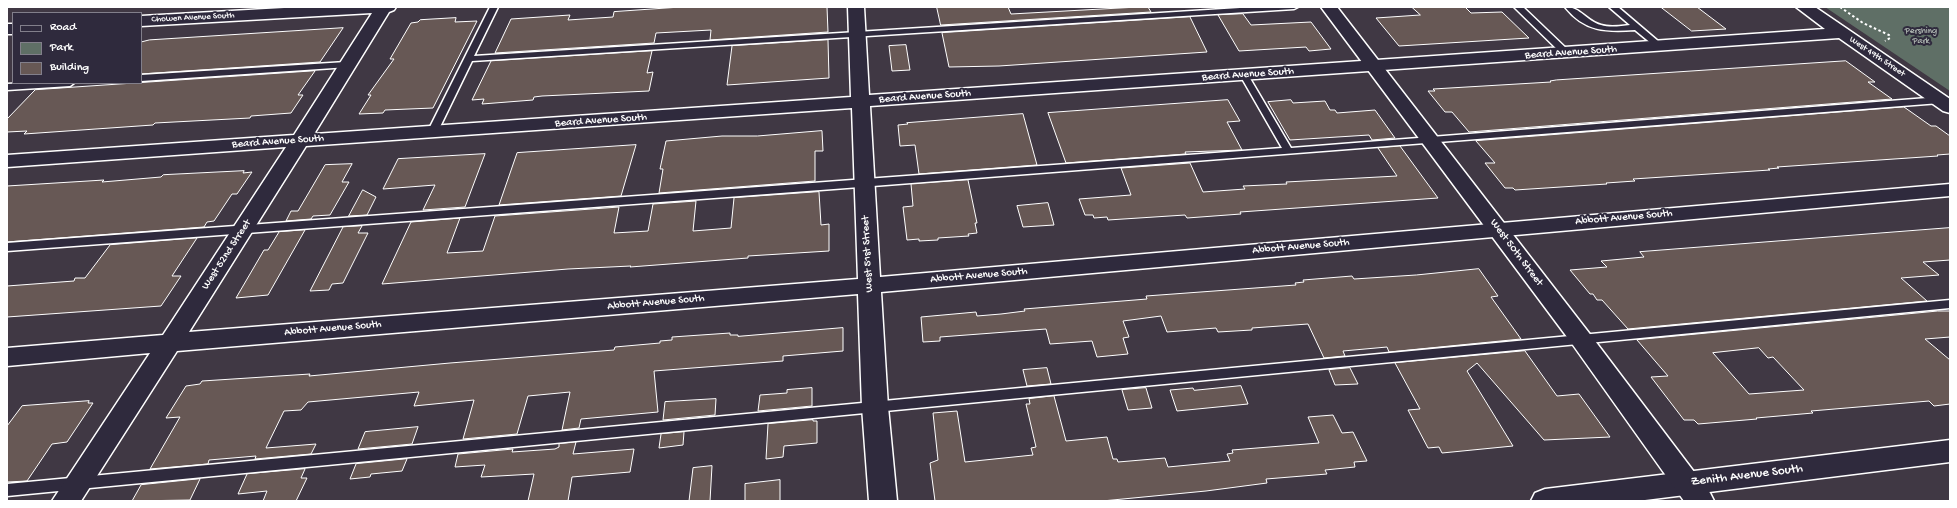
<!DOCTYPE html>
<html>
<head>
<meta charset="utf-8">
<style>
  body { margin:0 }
  #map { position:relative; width:1957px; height:508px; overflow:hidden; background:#403844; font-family:"Gochi Hand",sans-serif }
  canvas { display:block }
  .frame { position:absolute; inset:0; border:8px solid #fff; pointer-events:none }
  .legend { position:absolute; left:12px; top:12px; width:130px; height:72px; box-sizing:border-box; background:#2f2a3d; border:1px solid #827f8b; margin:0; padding:5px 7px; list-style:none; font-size:12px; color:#fff }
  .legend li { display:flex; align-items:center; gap:8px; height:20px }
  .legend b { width:20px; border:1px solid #827f8b }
</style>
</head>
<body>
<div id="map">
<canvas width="1957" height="508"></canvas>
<div class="frame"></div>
<ul class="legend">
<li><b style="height:5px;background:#2f2a3d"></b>Road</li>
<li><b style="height:11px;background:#5f6f66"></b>Park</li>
<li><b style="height:11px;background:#675855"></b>Building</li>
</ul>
</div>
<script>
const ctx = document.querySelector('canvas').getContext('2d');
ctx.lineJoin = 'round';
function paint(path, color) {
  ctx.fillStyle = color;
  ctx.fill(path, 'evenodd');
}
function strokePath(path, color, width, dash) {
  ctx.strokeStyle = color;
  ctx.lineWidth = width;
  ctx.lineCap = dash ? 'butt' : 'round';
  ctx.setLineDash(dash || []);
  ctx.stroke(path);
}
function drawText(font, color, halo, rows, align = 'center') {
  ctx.font = font + ' "Gochi Hand",sans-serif';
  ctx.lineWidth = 4;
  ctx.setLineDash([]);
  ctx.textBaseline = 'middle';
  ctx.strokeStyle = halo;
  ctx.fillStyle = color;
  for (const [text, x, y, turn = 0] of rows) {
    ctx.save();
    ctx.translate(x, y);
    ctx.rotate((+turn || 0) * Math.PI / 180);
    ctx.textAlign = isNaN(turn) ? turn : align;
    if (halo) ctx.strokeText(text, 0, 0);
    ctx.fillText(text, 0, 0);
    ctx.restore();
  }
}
paint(new Path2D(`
  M1825,7H1950V91Z`), '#5f6f66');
const building = new Path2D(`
  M681,7H827L828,32L710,40L711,30L656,33L654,43L495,53L511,19L570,15L568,20L613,17L614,12Z
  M937,7H1008L1011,14L1138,7H1148L1151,12L941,25Z
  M1412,7H1465L1471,13L1502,12L1529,38L1399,46L1376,18L1420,15Z
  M1661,7H1697L1726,29L1692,31Z
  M1243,14L1251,25L1311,22L1331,49L1309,51L1306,47L1239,51L1218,15Z
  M1190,17L1207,52L999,66L949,67L942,33Z
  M456,18L455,22L477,21L433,108L385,110L383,113L359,114L371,95H368L394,59H390L411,23L418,22L420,20Z
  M343,28L320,62L141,74V42L149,40Z
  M828,40L829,78L727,85L732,46Z
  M906,45L910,70L892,71L889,46Z
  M652,51L647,73L653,72L649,91L542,96L534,97L533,100L482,104L484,99L472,100L491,61Z
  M1846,61L1875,82H1868L1892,99L1469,132L1452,112H1445L1428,91H1435L1433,89L1551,82L1550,81L1556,80Z
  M315,71L298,95H303L291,113L251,116L250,118L155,123L153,125L24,134L27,131L7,132V119L35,90Z
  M1228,100L1240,121L1227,122L1242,150L1185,152L1186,154L1066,163L1048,113Z
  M1291,100L1293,103L1325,101L1330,110H1335L1337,113L1375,110L1395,138L1372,140L1369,135L1290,140L1268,102Z
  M1904,107L1931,126H1936L1950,136V154L1937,155L1938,156L1777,167L1779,168L1768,169L1770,170L1633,179L1635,181L1606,183L1607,184L1515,190L1513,188H1505L1485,163H1495L1476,141Z
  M1023,114L1037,165L919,174L915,145L900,146L898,125L908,124L907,123Z
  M822,131L823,151H815V181L659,193L663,169H660L666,141L722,136H757Z
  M636,145L621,196L499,205L517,153Z
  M1400,146L1438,198L1240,212L1241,214L1187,218L1185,215L1108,220L1107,217L1094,218L1093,215H1085L1079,199L1131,195L1121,168L1190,163L1203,192L1245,189L1243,186L1287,184L1286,182L1397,176L1378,148Z
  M485,154L465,207L423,210L435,185L383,189L398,159Z
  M352,164L342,182H349L330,215L313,216L311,219L286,221L291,211H298L325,165Z
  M244,171L243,173L252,172L237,194H232L214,221L207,222L204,227L7,242V186L104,180L102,182L161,177L163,175Z
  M968,180L977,223H975L977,233L968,234L969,236L938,238V240L919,241V239L907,240L903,207L913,206L911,184Z
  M363,190L376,197L367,215L349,216Z
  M819,192L821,225L829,224V251L748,256V258L630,267L631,266L568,269L382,284L411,222L460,218L447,253L483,251L495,216L619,207L614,233L648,231L653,204L696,201L693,231L731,228L734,198Z
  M1048,203L1054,225L1023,227L1017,206Z
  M362,226L358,233H368L343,283L332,284L329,290L310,291L343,227Z
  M1950,228V260L1923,262L1939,275L1901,278L1927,301L1628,329L1602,300H1597L1593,294H1590L1570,270L1607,267L1601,261L1644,257L1640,252Z
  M305,230L268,295L236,298L264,250H268L279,232Z
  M197,238L172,276H181L161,306L7,317V286L74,281L75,278H85L110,245Z
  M1479,269L1498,296L1491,297L1521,339L1389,352L1387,347L1343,351L1345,356L1324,358L1308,324L1252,328V330L1218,332L1216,328L1167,332L1161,316L1123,321L1129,337L1123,338L1128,354L1097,357L1092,341L1050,344L1046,329L940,337V341L923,342L921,317L976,312L977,316L1001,314L1025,311L1024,309L1147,299L1146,296L1296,285L1295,283L1304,282L1303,280L1352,276L1354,279L1416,275Z
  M1938,311H1950V337L1925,339L1950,360V404L1934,406L1929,401L1811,411L1813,413L1756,418L1757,419L1698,424L1694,420H1684L1651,377L1668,376L1637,340ZM1759,348L1768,358L1773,357L1804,390L1749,394L1713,353Z
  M843,328V351L783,356V361L654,371L658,412L581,419L579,428L562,430L570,392L528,396L517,434L463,439L474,400L414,406L419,392L308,402L301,410L284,411L266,448L316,444L311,454L255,459L256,456L209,460L208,464L150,469L180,417L166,418L186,386L200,384L202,381L310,374L309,376L450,363L614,350L615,347L660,343V341L672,340V337L730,333V335H738V336Z
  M1525,351L1557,396L1579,394L1610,437L1544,440L1477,363L1467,371L1513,446L1442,453L1439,447L1428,448L1408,410L1420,409L1395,363Z
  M1047,368L1051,384L1027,386L1023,370Z
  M1350,368L1358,384L1335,385L1329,370Z
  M1241,386L1248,404L1177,411L1170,390L1193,388L1194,390Z
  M812,388V406L758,411L760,395L787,393V390Z
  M1146,388L1152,408L1128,410L1122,390Z
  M1054,396L1066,441L1107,437L1113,459H1117L1118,462L1165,458L1168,467L1230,461L1227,454L1233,453L1232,450L1319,443L1308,417L1333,415L1342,433L1353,432L1367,461L1354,462L1355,467L1325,470L1327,474L1266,479L1267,483L1206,491L1102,501H935L930,463L938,460L933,413L957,411L965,462L1033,455L1031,448L1036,447L1026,404H1030L1029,399Z
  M716,399L715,415L663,420L665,402Z
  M89,401L88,403H93L67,442L52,444L27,481L7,482V426L22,406Z
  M813,420V421H817V443L784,446L783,457L766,459L768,424Z
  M418,427L412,444L358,449L365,432Z
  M684,432L683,445L659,448L661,434Z
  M576,442L573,454L634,449L630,472L572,477L568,501H528L534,474L481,477L485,465L455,467L458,454L513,449L512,452L555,449L559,447V444Z
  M407,459L402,471L371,474L370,477L350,479L356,464Z
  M712,466L710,501H689L693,468Z
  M305,469L301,478H307L296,501H263L267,491L238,494L247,474Z
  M200,479L190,500L132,501L141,485Z
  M780,480V501H745V484Z`);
paint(building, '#675855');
strokePath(building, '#fff', 1);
const lane = new Path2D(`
  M490,7H498L474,56L1256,7H1298L1294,9L472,61L437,133L435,135H429L427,133Z
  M1514,7H1523L1569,51V55H1563Z
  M1565,7C1581,7 1586,21 1601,25C1610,28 1621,26 1630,25L1609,7H1618L1665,47L1664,49H1658L1635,30C1606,32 1585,32 1565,7Z
  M346,62L350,65L349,67L141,81V75Z
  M1244,72L1248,75L1291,148L1940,97L1945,100L1940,103L847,188L7,251V243L1282,148L1240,75Z
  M28,83H74L70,86L7,90V84Z
  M1950,300V308L7,496V484Z`);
const street = new Path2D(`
  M302,7H396L394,10L389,12L314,134L851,97L848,7H864L869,95L1825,29L1796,7H1815L1950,99V113L1943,111L1839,38L870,106L880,277L1950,184V196L881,292L888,407L897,501H869L862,407L858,294L177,351L81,501H52L150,353L7,366V348L163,335L286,147L7,167V155L294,135L372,13L141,26V16ZM852,108L858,279L189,332L306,146Z
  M7,24H13V34H7Z
  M1950,440V462L1637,501H1531L1535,493L1545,489Z`);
const secondary = new Path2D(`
  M1321,7H1337L1589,333L1710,493L1714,501H1684L1573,345Z`);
strokePath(lane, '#fff', 3);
strokePath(street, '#fff', 3);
strokePath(secondary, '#fff', 3);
strokePath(new Path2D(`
  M1840,7L1863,23L1889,35L1890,38L1885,41`), '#fff', 2, [2.5, 2.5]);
paint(lane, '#2f2a3d');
paint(street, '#2f2a3d');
paint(secondary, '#2f2a3d');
drawText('9px', '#fff', '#2f2a3d', [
  ["Chowen Avenue South",193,18,-3],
  ["West 49th Street",1877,57,34]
]);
drawText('9px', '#afb7b2', '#2f2a3d', [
  ["Pershing",1921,32],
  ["Park",1921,42]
]);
drawText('11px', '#fff', '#2f2a3d', [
  ["Beard Avenue South",1571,53,-4],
  ["Beard Avenue South",1248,75,-4],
  ["Beard Avenue South",925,97,-4],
  ["Beard Avenue South",601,121,-4],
  ["Beard Avenue South",278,142,-4],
  ["Abbott Avenue South",1624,218,-5],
  ["Abbott Avenue South",1301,247,-5],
  ["West 50th Street",1516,253,53],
  ["West 51st Street",868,254,-93],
  ["West 52nd Street",227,255,-57],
  ["Abbott Avenue South",979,276,-5],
  ["Abbott Avenue South",656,303,-5],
  ["Abbott Avenue South",333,329,-5]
]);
drawText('13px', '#fff', '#2f2a3d', [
  ["Zenith Avenue South",1747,476,-7]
]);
</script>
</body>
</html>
